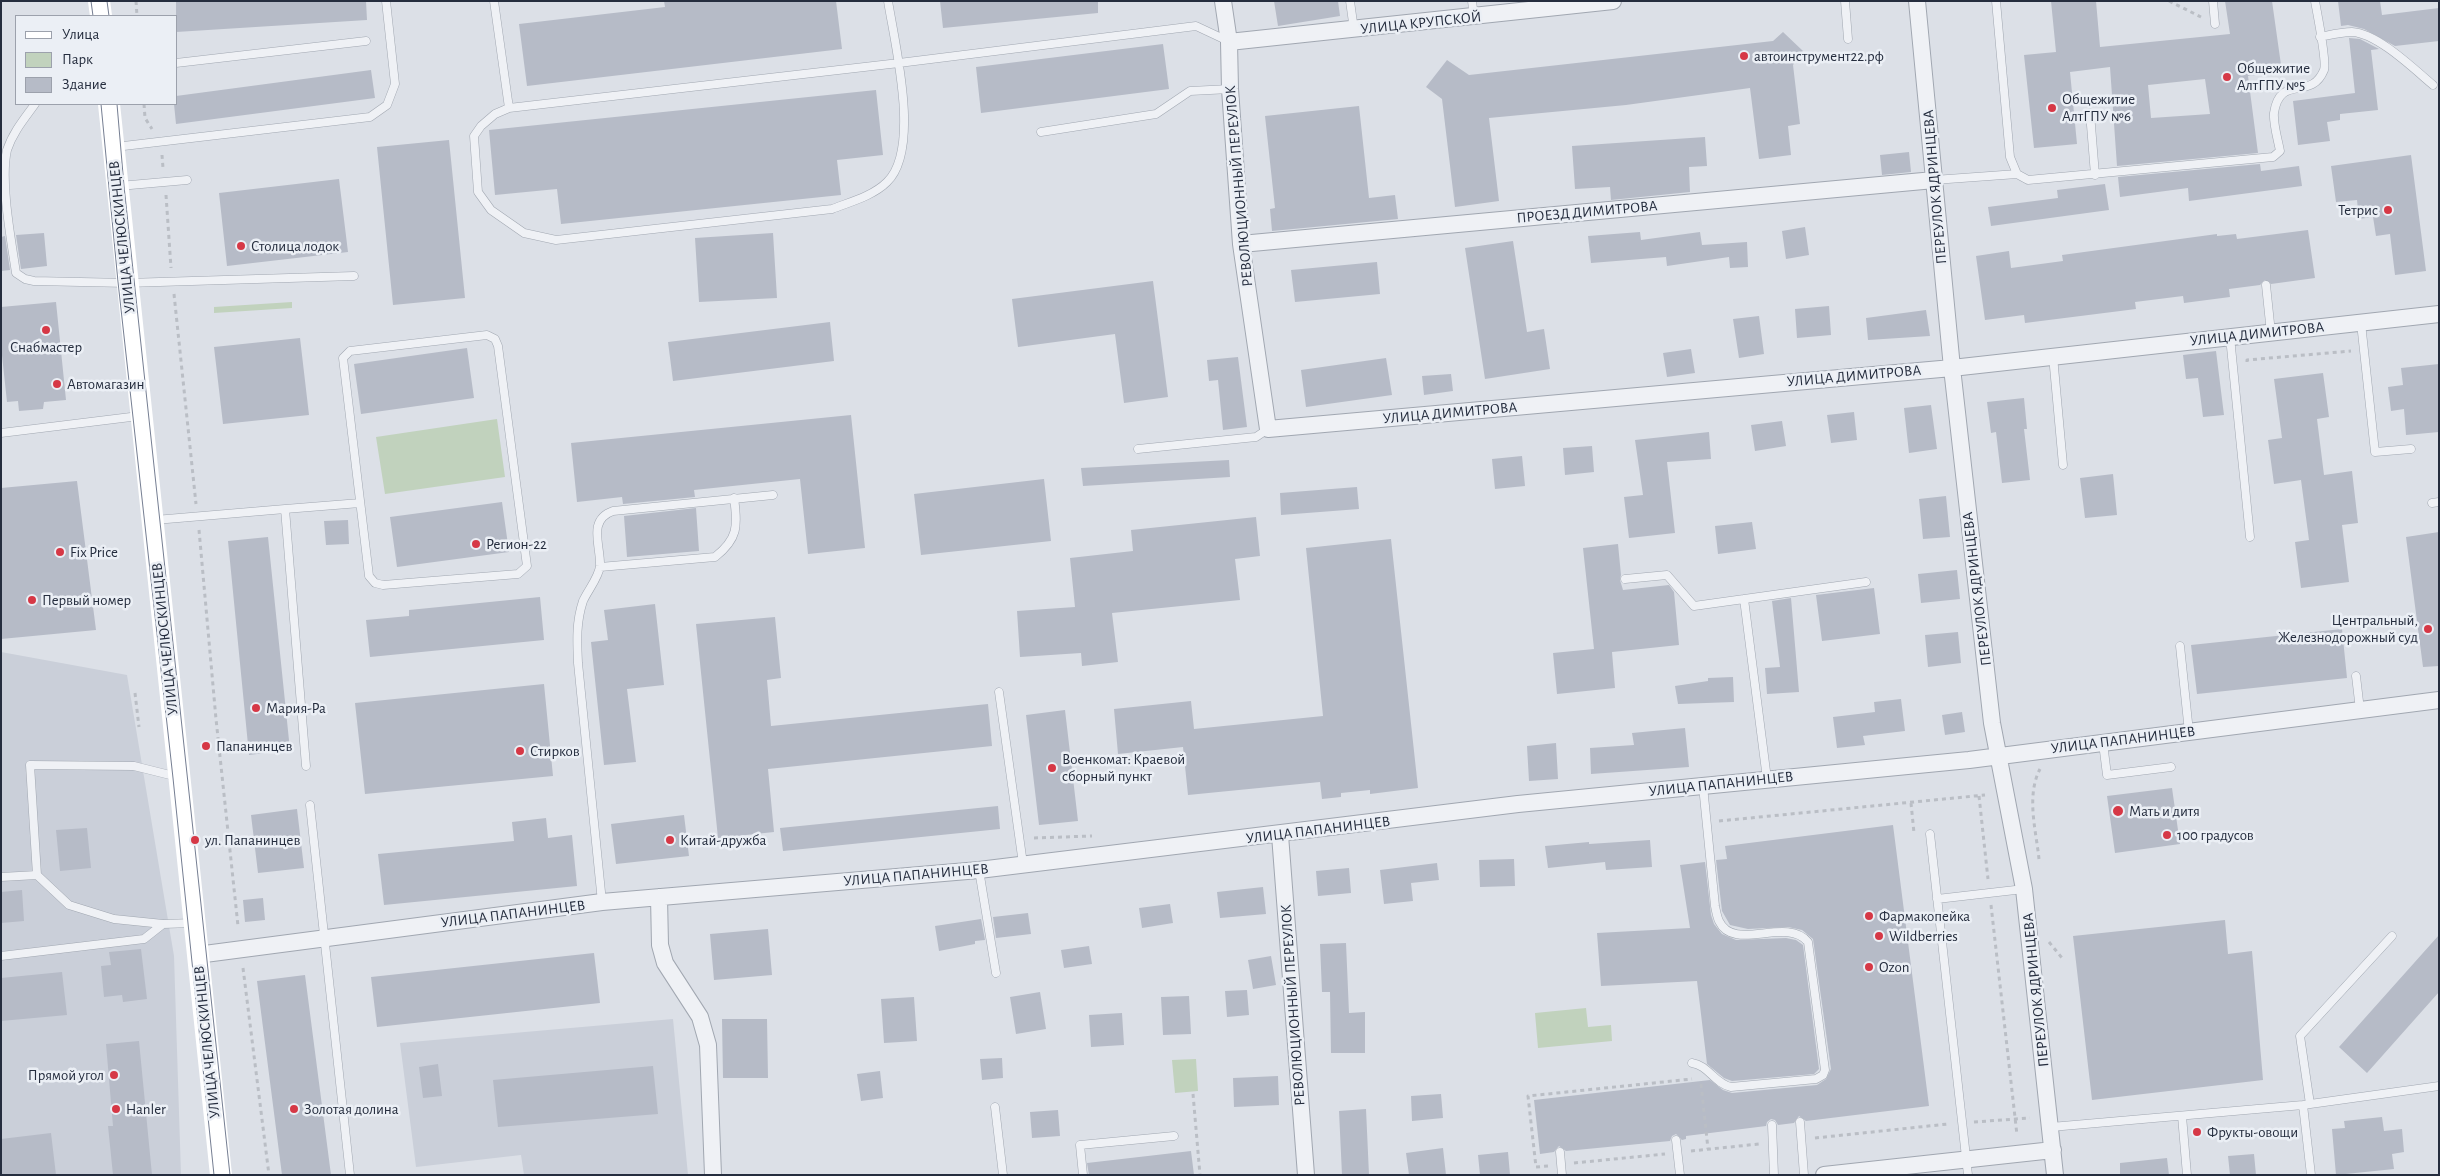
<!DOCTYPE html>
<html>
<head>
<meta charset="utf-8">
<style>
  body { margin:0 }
  #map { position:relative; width:2440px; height:1176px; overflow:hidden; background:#dce0e7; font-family:"Alegreya Sans",sans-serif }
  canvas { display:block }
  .frame { position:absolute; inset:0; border:2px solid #252d3e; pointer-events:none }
  .legend { position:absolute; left:15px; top:15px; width:162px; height:90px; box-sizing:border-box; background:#ebeff5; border:1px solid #9ca1ac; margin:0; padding:6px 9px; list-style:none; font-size:15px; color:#252d3e }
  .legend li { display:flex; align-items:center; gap:10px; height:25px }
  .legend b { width:25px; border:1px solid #9ca1ac }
</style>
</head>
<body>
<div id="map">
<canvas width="2440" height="1176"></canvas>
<div class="frame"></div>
<ul class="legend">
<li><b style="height:6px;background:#fff"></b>Улица</li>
<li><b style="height:14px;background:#c1d2bd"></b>Парк</li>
<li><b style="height:14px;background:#b6bbc7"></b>Здание</li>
</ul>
</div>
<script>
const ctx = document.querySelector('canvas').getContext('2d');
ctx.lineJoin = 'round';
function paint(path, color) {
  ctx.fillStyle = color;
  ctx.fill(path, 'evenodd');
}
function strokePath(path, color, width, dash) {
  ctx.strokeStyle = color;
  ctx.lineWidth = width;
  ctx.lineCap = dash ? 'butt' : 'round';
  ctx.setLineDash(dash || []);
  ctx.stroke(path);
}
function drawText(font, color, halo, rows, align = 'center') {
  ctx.font = font + ' "Alegreya Sans",sans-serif';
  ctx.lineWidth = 5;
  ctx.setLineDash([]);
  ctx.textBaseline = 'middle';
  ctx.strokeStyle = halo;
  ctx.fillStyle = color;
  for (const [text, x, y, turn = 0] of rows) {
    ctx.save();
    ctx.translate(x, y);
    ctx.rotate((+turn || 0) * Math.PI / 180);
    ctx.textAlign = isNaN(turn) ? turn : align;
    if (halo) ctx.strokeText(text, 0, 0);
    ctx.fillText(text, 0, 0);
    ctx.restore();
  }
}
paint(new Path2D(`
  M1,652L127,675L174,956L181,1175H1Z
  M673,1019L688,1175H524L521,1155L416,1167L400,1043Z`), '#cacfd9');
paint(new Path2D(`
  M292,302V308L214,313V307Z
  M497,419L505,477L385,494L376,437Z
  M1586,1008L1588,1027L1611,1025L1612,1041L1538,1048L1535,1013Z
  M1196,1059L1198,1091L1175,1093L1172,1060Z`), '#c1d2bd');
paint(new Path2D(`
  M176,1H366L367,20L176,32Z
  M664,1H836L842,49L527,86L519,24L665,7Z
  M940,1H1098V13L943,28Z
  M1274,1H1338L1340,16L1278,26Z
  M2051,1H2096L2100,47L2230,34L2225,1H2272L2282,72L2248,76L2258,153L2117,166L2110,67L2070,72L2077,144L2034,148L2024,55L2056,52ZM2205,79L2210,114L2151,118L2148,85Z
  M2338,1H2380L2382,15L2439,8V41L2395,46L2364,29L2348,25L2341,26Z
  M1783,32L1803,51L1793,65L1800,124L1788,126L1791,155L1759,159L1750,88L1626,105L1489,118L1499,201L1455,207L1442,99L1426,87L1447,60L1469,75L1773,41Z
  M2349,38L2360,39L2379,49L2371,50L2378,110L2340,114V120L2327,122L2330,141L2298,145L2293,101L2355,93Z
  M1163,44L1169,89L981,113L976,67Z
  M371,70L375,98L176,124L174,104H176V96Z
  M876,90L883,155L837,160L841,195L561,224L557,189L495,195L489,130Z
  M1359,106L1369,198L1395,195L1398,219L1272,231L1270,209L1275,208L1265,116Z
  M1705,137L1707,166L1689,167L1690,192L1611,200L1610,187L1575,189L1572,146Z
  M449,140L465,298L393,305L377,147Z
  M1909,152L1911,172L1882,175L1880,155Z
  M2411,155L2426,271L2395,275L2390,234L2376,236L2373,217L2359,219L2357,200L2336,202L2331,166Z
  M2260,164L2261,171L2299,166L2302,186L2189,201L2188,188L2120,197L2118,177Z
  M339,179L348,252L227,266L219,193Z
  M2105,184L2109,210L1991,226L1988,207L2058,198L2057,190Z
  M1805,227L1809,255L1786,259L1782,231Z
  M2308,230L2315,278L2271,284L2265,280L2260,285L2229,289L2230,297L2184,303L2183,296L2135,302L2136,309L2025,323L2024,315L1985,320L1976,256L2009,251L2011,268L2063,261L2062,255L2217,234V236L2236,234L2237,239Z
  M1640,232L1641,240L1700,232L1702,245L1747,242L1748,267L1730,268L1729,257L1667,266L1666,257L1591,263L1588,236Z
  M44,233L47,266L21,269L16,235Z
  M773,233L777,298L699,302L695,238Z
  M5,236L10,270L1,271V237Z
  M1513,241L1527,332L1544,329L1550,369L1485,379L1465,248Z
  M1377,262L1380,294L1295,302L1291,270Z
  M1153,281L1168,397L1124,403L1115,334L1018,347L1012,299Z
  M56,302L66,400L44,402L43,409L19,411L18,401L7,402L1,346V307Z
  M1829,306L1831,335L1797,338L1795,309Z
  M1926,310L1930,336L1868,340L1866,318Z
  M1759,316L1764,354L1739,358L1733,319Z
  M830,322L834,361L673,381L668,342Z
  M300,338L309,415L223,424L214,347Z
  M467,348L474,398L361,414L354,364Z
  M1691,349L1695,373L1667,377L1663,353Z
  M2216,351L2224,415L2203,417L2198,378L2186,379L2183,355Z
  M1238,357L1247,427L1223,430L1218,380L1209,381L1207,360Z
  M1386,358L1392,395L1306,407L1301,370Z
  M2439,364V432L2406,435L2404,409L2391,411L2388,387L2403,385L2401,368Z
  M2323,373L2329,417L2317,419L2324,475L2352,471L2358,523L2342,525L2349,582L2301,588L2295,542L2309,540L2301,480L2274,484L2268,440L2282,438L2274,379Z
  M1451,374L1453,391L1424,395L1422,376Z
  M2024,398L2027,429H2024L2030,480L2002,483L1996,432L1991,433L1987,402Z
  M1931,405L1937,449L1909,453L1904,408Z
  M1854,412L1857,440L1831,443L1827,415Z
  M851,415L865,548L808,554L800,479L694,490L695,497L623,504L622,497L577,502L571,443Z
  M1782,421L1786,446L1755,451L1751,425Z
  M1709,432L1711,459L1667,462L1675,533L1629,538L1624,497L1643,495L1635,440Z
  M1592,446L1594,472L1565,475L1563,448Z
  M1522,456L1525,486L1495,489L1492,459Z
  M1229,460L1230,477L1083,486L1081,468Z
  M2113,474L2117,515L2085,518L2080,478Z
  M1044,479L1051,541L921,555L914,494Z
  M77,481L96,630L1,639V488Z
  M1357,487L1359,509L1281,515L1280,493Z
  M1946,496L1950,537L1923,539L1919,499Z
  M502,502L509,552L397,567L390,517Z
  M696,508L699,551L627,557L624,516Z
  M1256,517L1260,556L1235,559L1240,600L1112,613L1118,662L1082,666L1081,653L1020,657L1017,611L1075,607L1070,558L1133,551L1131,530Z
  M348,520L349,544L326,545L324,521Z
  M1752,522L1756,549L1718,554L1715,526Z
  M2439,532V666L2423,667L2406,537Z
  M268,537L290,750L249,755L228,541Z
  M1391,539L1418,788L1370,794V790L1341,793V797L1322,799L1320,782L1188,795L1183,747L1118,754L1114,709L1191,701L1194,729L1323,716L1306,548Z
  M1618,544L1621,575L1620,580L1623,590L1669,585L1674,592L1679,645L1612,652L1615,688L1557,694L1553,653L1594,649L1583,548Z
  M1957,570L1960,599L1921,603L1918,574Z
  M1874,588L1880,634L1822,641L1816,595Z
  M540,597L544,640L370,657L366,620L409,616V610Z
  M1791,598L1799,692L1767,694L1765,668L1780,667L1772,601Z
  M655,604L664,685L627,689L636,762L604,765L591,642L608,640L604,610Z
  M775,617L781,678L767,680L771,726L988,704L992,746L768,769L774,832L718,838L696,624Z
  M2342,629L2347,678L2197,694L2191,645Z
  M1958,632L1961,663L1928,667L1925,635Z
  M1733,677L1734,702L1678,704L1675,686L1708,681V678Z
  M544,684L553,776L365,794L355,703Z
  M1901,699L1905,731L1863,736L1865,745L1837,748L1833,717L1875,712L1874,702Z
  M1065,710L1078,821L1039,825L1026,715Z
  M1962,712L1965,732L1945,735L1942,715Z
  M1685,728L1689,767L1591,774L1590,748L1634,745L1632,733Z
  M1556,743L1558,779L1529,781L1527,746Z
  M2172,788L2180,844L2115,853L2107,796Z
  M998,806L1000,829L783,851L780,828Z
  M297,809L304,868L258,873L251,815Z
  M684,815L689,856L616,864L611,824Z
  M546,818L548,838L572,835L577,886L384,905L378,854L514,841L512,822Z
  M1893,825L1929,1106L1806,1121L1799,1116L1794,1123L1778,1125L1775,1120L1771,1119L1767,1122L1766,1126L1686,1136V1139L1682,1140L1676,1134L1672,1136L1670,1141L1566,1151L1559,1146L1554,1152L1540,1154L1534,1100L1710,1080L1723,1090L1732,1093L1817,1085L1826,1079L1831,1069L1813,939L1802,930L1788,927L1748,929L1730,925L1722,911L1716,860L1727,859L1725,846Z
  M87,828L91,868L60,871L56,830Z
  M1650,840L1652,867L1606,870L1605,862L1548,868L1545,846L1589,842V844Z
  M1514,859L1515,886L1480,887L1479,860Z
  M1705,862L1711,915L1714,924L1722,934L1736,940L1786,938L1796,940L1803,945L1819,1069L1814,1074L1732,1081L1724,1078L1707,1064L1697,981L1601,986L1597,933L1690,928L1680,865Z
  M1437,863L1439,880L1411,883L1413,901L1384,904L1380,870Z
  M1349,868L1351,893L1318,896L1316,871Z
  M1263,887L1266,914L1220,918L1217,892Z
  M22,890L24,921L1,923V892Z
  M263,898L265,920L245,922L243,900Z
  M1170,904L1173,923L1142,928L1139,908Z
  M1028,913L1031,934L996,938L993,917Z
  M981,919L985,940L975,941V944L939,951L935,926Z
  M2225,920L2228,954L2252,951L2263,1080L2092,1100L2073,936Z
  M768,929L772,975L714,980L710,934Z
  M2439,935V992L2367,1073L2339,1047Z
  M1346,943L1349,1013L1365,1012V1053H1331L1330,992H1322L1320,944Z
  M1089,946L1092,964L1064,968L1061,950Z
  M141,949L147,999L123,1002L122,995L104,997L101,966L111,965L109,952Z
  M594,953L600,1003L377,1027L371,977Z
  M1271,956L1276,985L1253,989L1248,960Z
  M62,972L67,1015L1,1021V978Z
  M305,975L331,1175H282L257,981Z
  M1247,990L1249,1015L1227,1017L1225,991Z
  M1040,992L1046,1029L1016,1034L1010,997Z
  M1189,996L1191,1034L1163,1035L1161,997Z
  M914,997L917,1041L884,1043L881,999Z
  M1122,1013L1124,1045L1091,1047L1089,1015Z
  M722,1019H767L768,1078H723Z
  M139,1041L152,1175H113L108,1126H113L106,1044Z
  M1002,1058L1003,1078L982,1080L980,1059Z
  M438,1064L442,1096L423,1098L419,1067Z
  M653,1066L658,1114L498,1127L493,1080Z
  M880,1071L883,1098L861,1101L857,1074Z
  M1278,1076L1279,1105L1234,1107L1233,1078Z
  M1441,1094L1443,1118L1412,1121L1411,1096Z
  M1366,1109L1369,1175H1342L1339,1111Z
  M1058,1110L1060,1136L1032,1138L1030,1112Z
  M2382,1117L2384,1131L2402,1129L2404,1152L2392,1154L2394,1169L2336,1175L2332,1129L2345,1128L2344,1121Z
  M51,1133L56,1175H1V1139Z
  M1443,1148L1446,1175H1409L1406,1153Z
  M1191,1151L1194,1175H1089L1087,1163Z
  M1508,1152L1510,1175H1480L1478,1155Z
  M2254,1154L2256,1175H2230L2228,1156Z
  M2167,1158L2169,1175H2120V1163Z`), '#b6bbc7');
const service = new Path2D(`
  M494,1L509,108
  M888,1C895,45 921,149 887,182C873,196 850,202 832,209L556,240L524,233L491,210L478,192L474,136L481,126L495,114L509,108L899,63L1196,26L1228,41
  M1350,1L1354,30
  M1472,1L1474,17
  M1845,1L1848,39
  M1996,1L2010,157L2017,174
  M2213,1L2215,24
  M2320,37C2330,35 2341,32 2352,32C2377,33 2414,69 2433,85
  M176,63L366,41
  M35,104C25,118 13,132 7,150C0,181 11,239 16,273L25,279L34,281L127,283L354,276
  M2090,113L2095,175
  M1041,132L1156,114L1190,91L1230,89
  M115,147L370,117L387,105L395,84L386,1
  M1934,180L2017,174L2028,180L2273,157L2280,151C2278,140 2273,124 2274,113C2280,73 2311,102 2324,70C2327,61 2317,13 2315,1
  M119,186L187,180
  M2266,285L2271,333
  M2361,323L2375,452L2411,449
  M487,335L495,339L498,346L527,566L518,574L383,585L375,583L369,576L343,358L350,351Z
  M2230,337L2250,537
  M2053,356L2063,465
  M1,433L139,416
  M1138,449L1256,437L1268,429
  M2432,503L2439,502
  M285,509L360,503
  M155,520L285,509L306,766
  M600,567L715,557C738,539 738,526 734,498
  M1625,579L1667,575L1694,606L1866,582
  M1744,599L1767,779
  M2180,646L2189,732
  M2356,676L2360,710
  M999,692L1023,864
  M2103,743L2107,775L2171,767
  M310,805L350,1175
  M1930,834L1968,1175
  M979,870L996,973
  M37,875L30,765L134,766L178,777
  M1,877L37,875L69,905L114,919L163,924
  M1937,899L2024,889
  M602,902L578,663C577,641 576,622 583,601C588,590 599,577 600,566C601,546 587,520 613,511L773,495
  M1,956L144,939L163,924L193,923
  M1692,1063C1708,1065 1715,1084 1731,1087L1816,1079L1823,1075L1825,1070L1808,942C1786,916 1734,953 1719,921C1717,917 1716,911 1715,906L1703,786
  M2310,1104L2300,1036L2392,936
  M2303,1105L2311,1175
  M995,1107L1003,1175
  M2182,1116L2187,1175
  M1800,1122L1804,1175
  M1772,1125L1774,1175
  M2051,1127L2303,1105L2439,1086
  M1676,1140L1680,1175
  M1560,1152L1562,1175
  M1083,1175L1080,1145L1174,1136`);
const minor = new Path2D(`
  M1223,1L1229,42L1230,89L1241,244L1268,429L1952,368L2439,314
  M1917,1L1952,368L1992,723L2024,889L2055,1175
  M1229,42L1613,1
  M1241,244L1934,180
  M1280,835L1306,1175
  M659,897L660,945L665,963L700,1017L708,1045L713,1175
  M197,955L602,902L979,870L1518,804L1969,760L2439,700
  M1824,1175L2053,1150`);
strokePath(service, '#a1a7b1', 9);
strokePath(minor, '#a1a7b1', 18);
strokePath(new Path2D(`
  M136,1L137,16
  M2169,1L2201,17
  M144,104L145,118L152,129
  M162,155L163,168
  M166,195L171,268
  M174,294L196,504
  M2247,362V360L2351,351
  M199,530L216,719L238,926
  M135,693L139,727
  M1979,796L1988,879
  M1911,803L1914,833
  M1719,821L1985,795
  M1034,838L1092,836
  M2039,859C2036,830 2026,796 2040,769
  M1991,905L2017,1135
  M2049,942L2062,958
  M243,968L269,1175
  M1701,1084L1708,1149
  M1193,1094L1200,1175
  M1974,1122L2030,1118
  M1815,1138L1948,1124
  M1691,1151L1759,1144
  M1574,1163L1665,1154
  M1548,1166L1536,1167L1528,1096L1692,1079`), '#babec5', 3, [4, 4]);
strokePath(service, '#eff1f5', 8);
strokePath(minor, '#eff1f5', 16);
strokePath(new Path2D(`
  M99,1L101,16
  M109,104L221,1175`), '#fff', 22);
strokePath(new Path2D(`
  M91,1L93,16
  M107,1L109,16
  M101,104L118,282L173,778L214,1175
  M117,104L124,186L230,1175`), '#757e92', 1);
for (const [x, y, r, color] of [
  [1744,56,5,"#d63846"],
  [2227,77,5,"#d63846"],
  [2052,108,5,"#d63846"],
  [2388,210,5,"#d63846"],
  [241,246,5,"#d63846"],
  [46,330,5,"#d63846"],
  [57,384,5,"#d63846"],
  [476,544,5,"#d63846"],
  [60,552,5,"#d63846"],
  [32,600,5,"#d63846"],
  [2428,629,5,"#d63846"],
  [256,708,5,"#d63846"],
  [206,746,5,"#d63846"],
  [520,751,5,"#d63846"],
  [1052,768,5,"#d63846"],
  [2118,811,6,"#d63846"],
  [2167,835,5,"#d63846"],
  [195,840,5,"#d63846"],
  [670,840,5,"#d63846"],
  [1869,916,5,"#d63846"],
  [1879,936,5,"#d63846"],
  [1869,967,5,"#d63846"],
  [114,1075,5,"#d63846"],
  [116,1109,5,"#d63846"],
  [294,1109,5,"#d63846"],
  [2197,1132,5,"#d63846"]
]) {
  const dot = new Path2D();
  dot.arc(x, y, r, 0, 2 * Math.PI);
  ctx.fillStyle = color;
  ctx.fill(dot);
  strokePath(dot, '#ebeff5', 2);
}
drawText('15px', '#252d3e', '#ebeff5', [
  ["УЛИЦА КРУПСКОЙ",1421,23,-6],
  ["РЕВОЛЮЦИОННЫЙ ПЕРЕУЛОК",1239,186,-95],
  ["ПЕРЕУЛОК ЯДРИНЦЕВА",1935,187,-95],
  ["ПРОЕЗД ДИМИТРОВА",1587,212,-5],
  ["УЛИЦА ЧЕЛЮСКИНЦЕВ",122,237,-96],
  ["УЛИЦА ДИМИТРОВА",2257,334,-6],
  ["УЛИЦА ДИМИТРОВА",1854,376,-5],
  ["УЛИЦА ДИМИТРОВА",1450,413,-5],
  ["ПЕРЕУЛОК ЯДРИНЦЕВА",1977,589,-97],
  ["УЛИЦА ЧЕЛЮСКИНЦЕВ",165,639,-96],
  ["УЛИЦА ПАПАНИНЦЕВ",2123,740,-7],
  ["УЛИЦА ПАПАНИНЦЕВ",1721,784,-6],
  ["УЛИЦА ПАПАНИНЦЕВ",1318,830,-7],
  ["УЛИЦА ПАПАНИНЦЕВ",916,875,-5],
  ["УЛИЦА ПАПАНИНЦЕВ",513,914,-7],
  ["ПЕРЕУЛОК ЯДРИНЦЕВА",2036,990,-96],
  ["РЕВОЛЮЦИОННЫЙ ПЕРЕУЛОК",1293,1005,-94],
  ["УЛИЦА ЧЕЛЮСКИНЦЕВ",207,1042,-96]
]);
drawText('15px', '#252d3e', '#ebeff5', [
  ["автоинструмент22.рф",1754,56],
  ["Общежитие",2237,68],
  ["АлтГПУ №5",2237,85],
  ["Общежитие",2062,99],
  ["АлтГПУ №6",2062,116],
  ["Тетрис",2378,210,"right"],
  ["Столица лодок",251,246],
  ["Снабмастер",46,347,"center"],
  ["Автомагазин",67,384],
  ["Регион-22",486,544],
  ["Fix Price",70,552],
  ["Первый номер",42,600],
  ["Центральный,",2418,620,"right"],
  ["Железнодорожный суд",2418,637,"right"],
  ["Мария-Ра",266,708],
  ["Папанинцев",216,746],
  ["Стирков",530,751],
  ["Военкомат: Краевой",1062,759],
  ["сборный пункт",1062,776],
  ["Мать и дитя",2129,811],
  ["100 градусов",2177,835],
  ["ул. Папанинцев",205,840],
  ["Китай-дружба",680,840],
  ["Фармакопейка",1879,916],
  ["Wildberries",1889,936],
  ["Ozon",1879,967],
  ["Прямой угол",104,1075,"right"],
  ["Hanler",126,1109],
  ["Золотая долина",304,1109],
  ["Фрукты-овощи",2207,1132]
], 'left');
</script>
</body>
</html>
